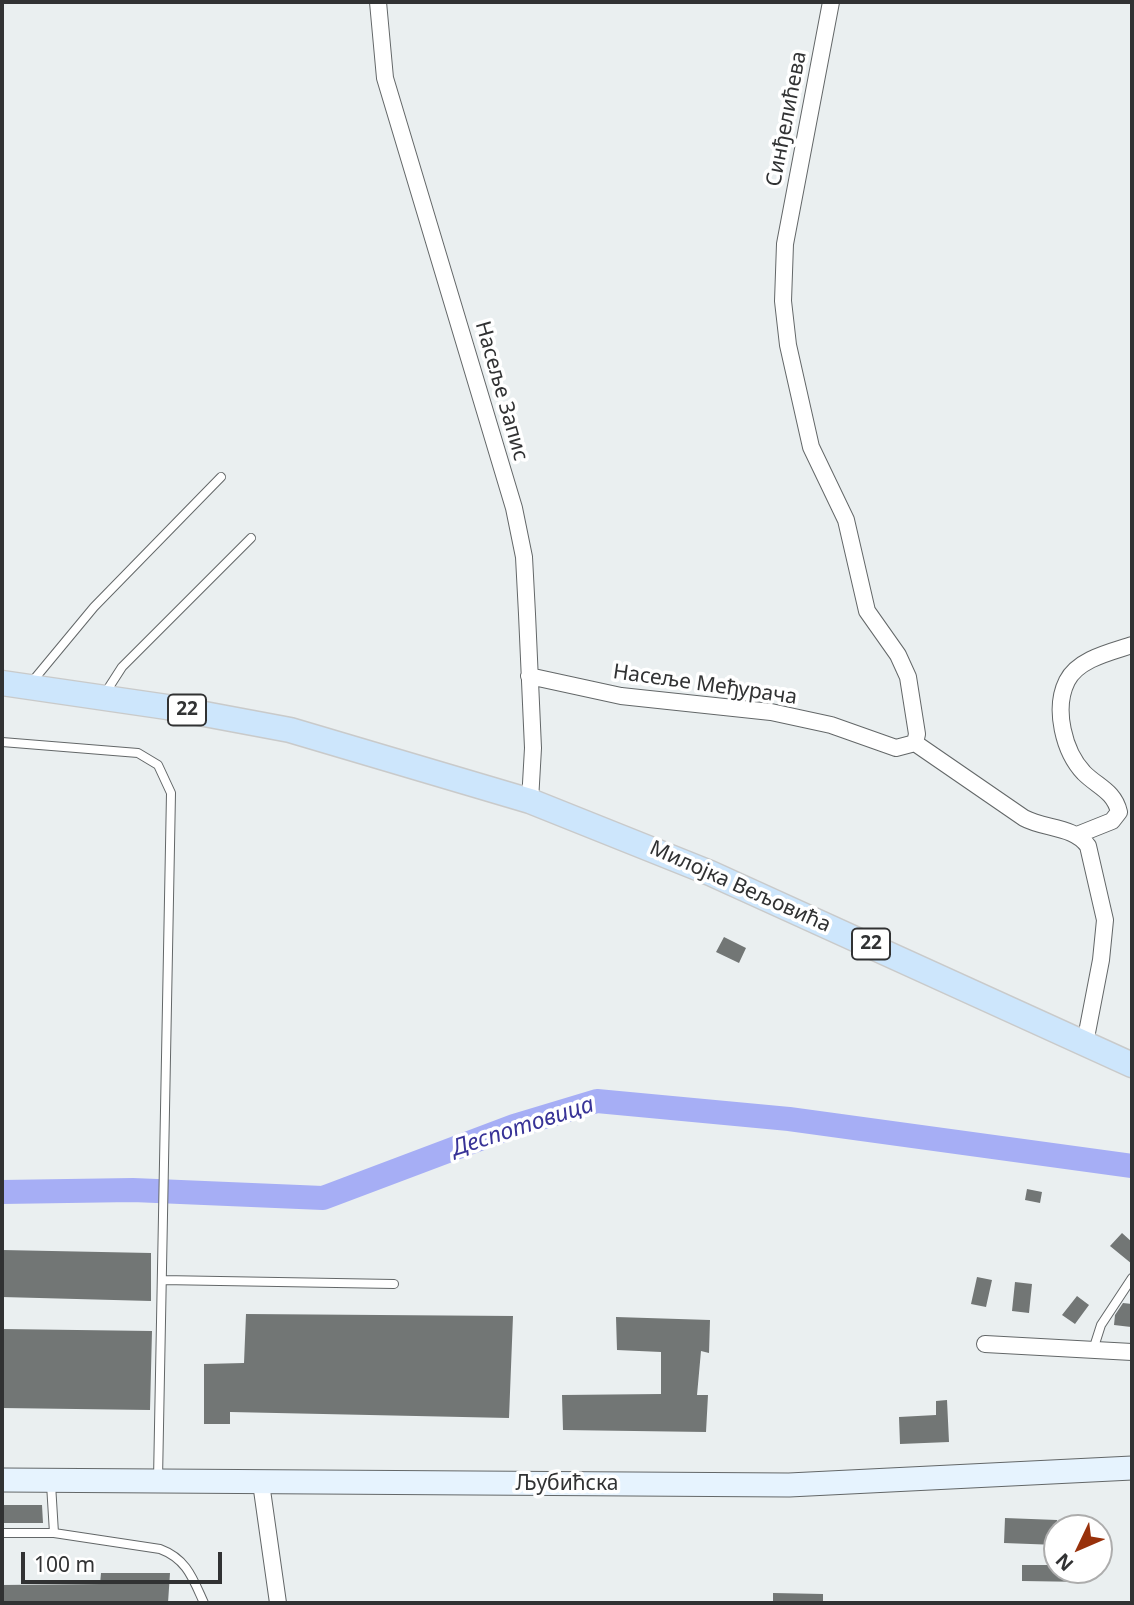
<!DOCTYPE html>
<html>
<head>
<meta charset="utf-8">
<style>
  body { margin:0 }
  #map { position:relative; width:1134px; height:1605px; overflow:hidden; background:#eaeff0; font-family:"Noto Sans",sans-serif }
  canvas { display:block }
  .frame { position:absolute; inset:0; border:4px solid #313233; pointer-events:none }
  .north { position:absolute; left:1043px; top:1514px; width:70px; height:70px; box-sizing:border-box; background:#fff; border:2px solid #adadad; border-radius:50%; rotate:226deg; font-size:19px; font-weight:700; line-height:28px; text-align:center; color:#313233 }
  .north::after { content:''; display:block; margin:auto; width:24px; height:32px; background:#98310b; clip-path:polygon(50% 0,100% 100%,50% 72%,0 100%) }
  .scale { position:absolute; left:21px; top:1552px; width:201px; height:32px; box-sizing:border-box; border:4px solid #313233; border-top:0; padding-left:9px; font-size:21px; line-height:24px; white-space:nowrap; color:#313233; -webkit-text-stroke:5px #fff; paint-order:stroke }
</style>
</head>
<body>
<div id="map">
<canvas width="1134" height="1605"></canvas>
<div class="frame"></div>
<div class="north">N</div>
<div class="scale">100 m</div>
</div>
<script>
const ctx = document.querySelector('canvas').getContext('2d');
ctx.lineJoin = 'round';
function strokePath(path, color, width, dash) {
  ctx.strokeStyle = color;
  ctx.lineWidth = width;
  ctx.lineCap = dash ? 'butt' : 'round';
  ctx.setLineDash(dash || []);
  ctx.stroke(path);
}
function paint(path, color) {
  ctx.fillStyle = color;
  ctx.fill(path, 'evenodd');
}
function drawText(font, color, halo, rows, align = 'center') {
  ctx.font = font + ' "Noto Sans",sans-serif';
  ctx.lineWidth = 7;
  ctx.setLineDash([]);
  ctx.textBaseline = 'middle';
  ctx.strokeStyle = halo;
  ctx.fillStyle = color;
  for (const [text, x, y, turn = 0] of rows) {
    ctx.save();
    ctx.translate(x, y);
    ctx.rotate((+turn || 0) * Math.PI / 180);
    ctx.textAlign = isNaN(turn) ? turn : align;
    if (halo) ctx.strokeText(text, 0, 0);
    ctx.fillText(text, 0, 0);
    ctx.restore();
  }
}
strokePath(new Path2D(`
  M2,1192L133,1190L323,1198L514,1126L597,1101L789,1119L1132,1166`), '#a6aef5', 24);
paint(new Path2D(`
  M724,937L746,948L739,963L716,952Z
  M1027,1189L1042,1192L1040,1203L1025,1200Z
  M1122,1233L1132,1242V1264L1110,1246Z
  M2,1250L151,1253V1301L2,1297Z
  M977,1277L992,1280L986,1307L971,1304Z
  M1015,1282L1032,1284L1029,1313L1012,1311Z
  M1077,1296L1089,1305L1075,1324L1062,1315Z
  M1123,1303L1132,1304L1131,1327L1114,1325L1115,1315Z
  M246,1314L513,1316L509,1418L230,1412V1424H204V1364L244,1363Z
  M616,1317L710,1320L709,1353L701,1351L697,1395H708L706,1432L563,1430L562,1395L661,1394V1352L617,1350Z
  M2,1329L152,1331L150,1410L2,1408Z
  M947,1400L949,1442L900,1444L899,1417L936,1415V1401Z
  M3,1505H42L43,1523H4Z
  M1005,1518L1057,1520V1545L1004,1543Z
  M1022,1565H1057V1570H1088L1087,1582L1022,1581Z
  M101,1573H170L168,1603H2V1585L100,1584Z
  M773,1593L823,1594V1603H773Z`), '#727675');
const lane = new Path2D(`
  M31,683L94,607L221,477
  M104,695L122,667L251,538
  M2,742L138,753L158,765L171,793L158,1479
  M162,1280L394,1284
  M1093,1350L1101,1325L1132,1278
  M51,1484L54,1533
  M2,1533H54L160,1549C187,1559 193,1579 204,1603`);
const street = new Path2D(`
  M378,2L385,78L514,508L524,557L527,614L533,748L530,801
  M529,676L621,696L771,712L831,725L896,748L915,743L917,734L908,677L898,655L867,611L846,520L811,447L788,345L783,301L785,244L831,2
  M915,743L1024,818C1044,829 1074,826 1088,846L1105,920L1101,960L1085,1043
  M1077,835L1112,821L1119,812C1114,791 1098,787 1084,773C1064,752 1053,709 1067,681C1078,659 1111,652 1132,645
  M985,1344L1132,1352
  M261,1483L278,1603`);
const secondary = new Path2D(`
  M2,1480L789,1485L1132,1468`);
const primary = new Path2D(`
  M2,683L167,707L290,730L530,801L710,873L1132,1065`);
strokePath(lane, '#636768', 10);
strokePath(street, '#636768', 18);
strokePath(secondary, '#636768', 25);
strokePath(primary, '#c9caca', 27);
strokePath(lane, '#fff', 8);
strokePath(street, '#fff', 16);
strokePath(secondary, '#e6f3fe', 23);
strokePath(primary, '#cde6fc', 24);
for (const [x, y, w] of [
  [187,710,38],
  [871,944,38]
]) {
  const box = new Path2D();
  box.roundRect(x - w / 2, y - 15.5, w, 31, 5);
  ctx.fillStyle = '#fff';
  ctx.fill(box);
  strokePath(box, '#313233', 2);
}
drawText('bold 19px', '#313233', null, [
  ["22",187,710],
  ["22",871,944]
]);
drawText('21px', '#313233', '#fff', [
  ["Синђелићева",787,119,-79],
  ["Насеље Запис",501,391,74],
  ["Насеље Међурача",705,685,8],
  ["Милојка Вељовића",740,887,24],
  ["Љубићска",567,1484]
]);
drawText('italic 23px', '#383397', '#fff', [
  ["Деспотовица",523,1127,-18]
]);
</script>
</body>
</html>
